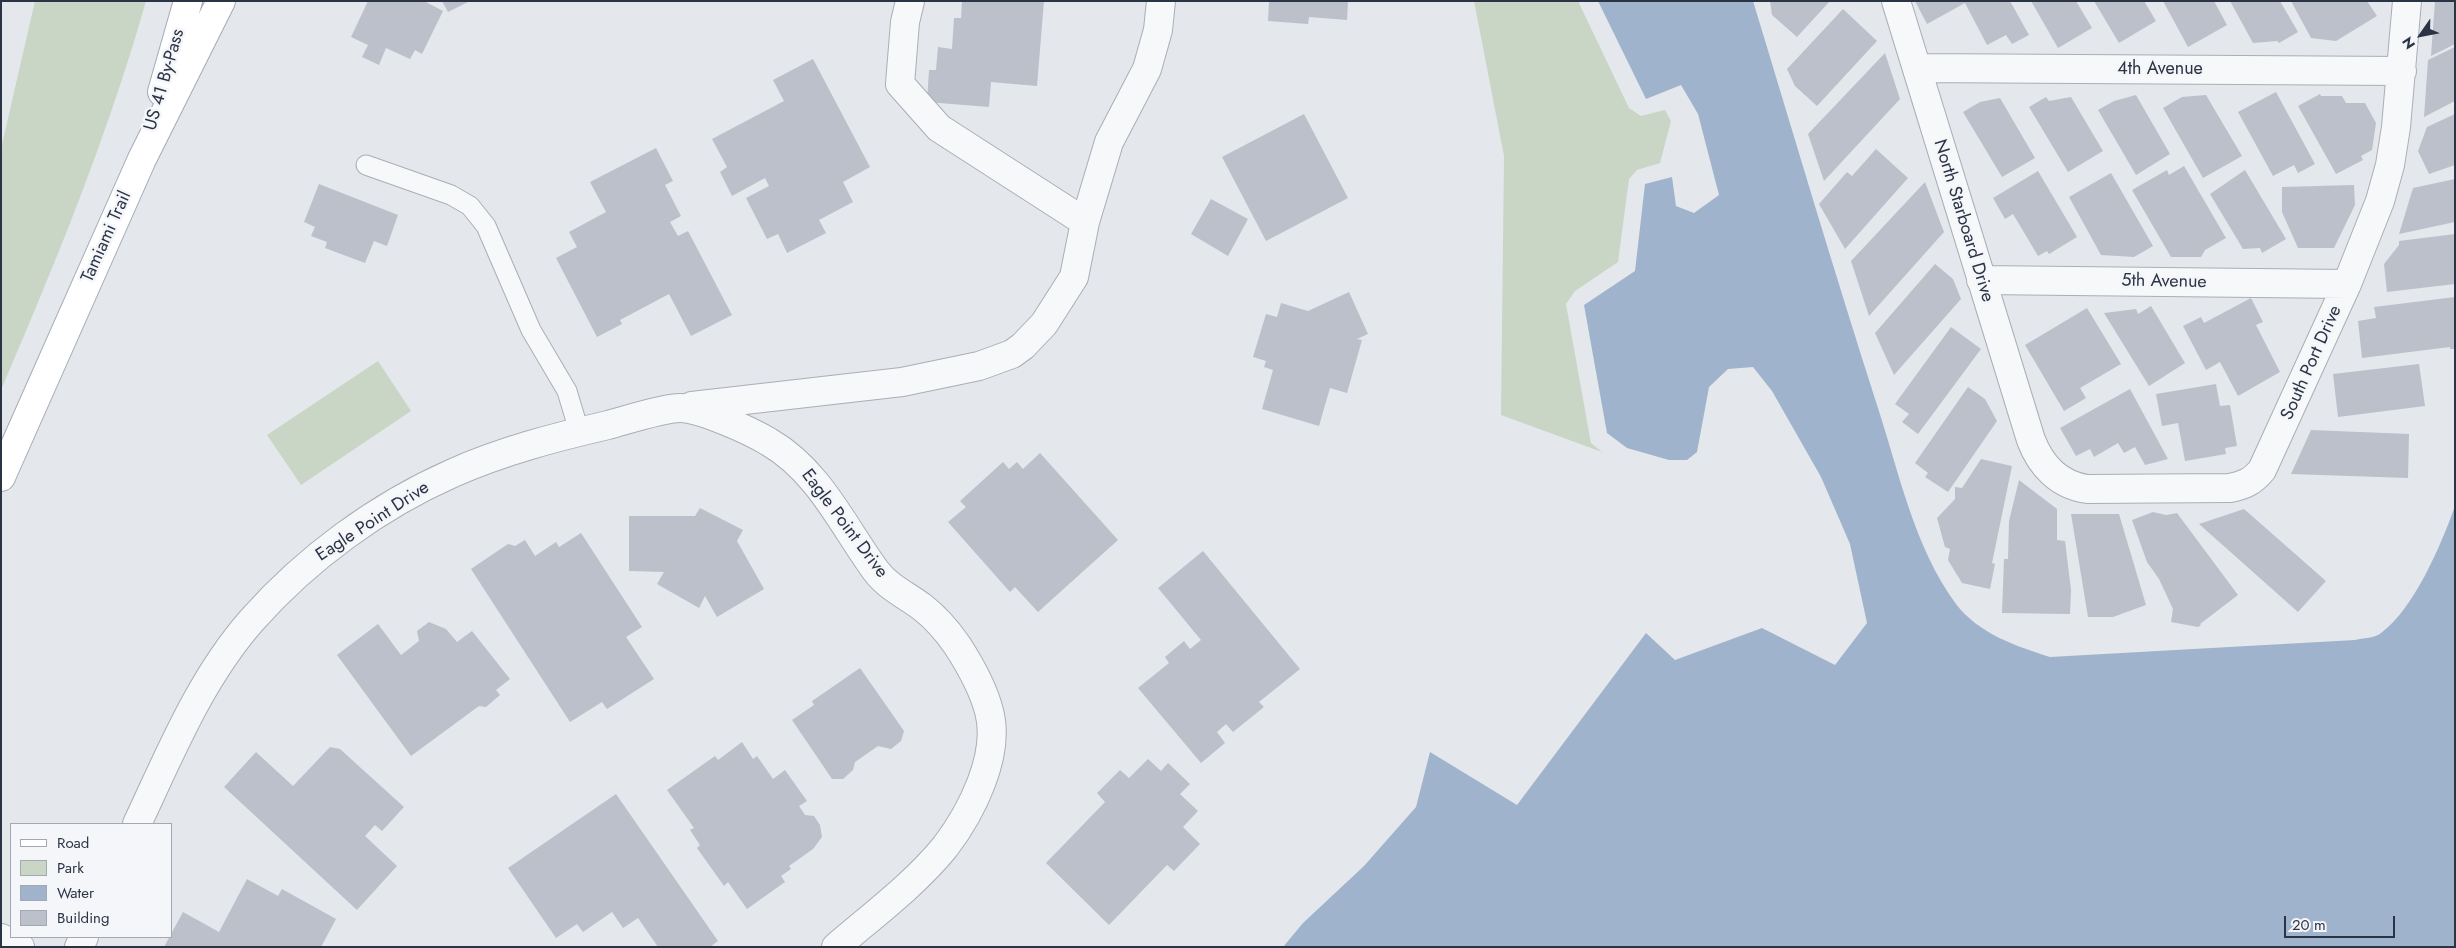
<!DOCTYPE html>
<html>
<head>
<meta charset="utf-8">
<style>
  body { margin:0 }
  #map { position:relative; width:2456px; height:948px; overflow:hidden; background:#e4e7ec; font-family:Jost,sans-serif }
  canvas { display:block }
  .frame { position:absolute; inset:0; border:2px solid #2b3445; pointer-events:none }
  .legend { position:absolute; left:10px; top:823px; width:162px; height:115px; box-sizing:border-box; background:#f4f6f9; border:1px solid #a4a8b1; margin:0; padding:6px 9px; list-style:none; font-size:15px; color:#2b3445 }
  .legend li { display:flex; align-items:center; gap:10px; height:25px }
  .legend b { width:25px; border:1px solid #a4a8b1 }
  .north { position:absolute; left:2396px; top:10px; width:50px; height:50px; -webkit-text-stroke:4px #f4f6f9; paint-order:stroke; rotate:237deg; font-size:14px; font-weight:700; line-height:20px; text-align:center; color:#2b3445 }
  .north::after { content:''; display:block; margin:auto; width:18px; height:22px; background:#2b3445; clip-path:polygon(50% 0,100% 100%,50% 72%,0 100%) }
  .scale { position:absolute; left:2284px; top:916px; width:111px; height:22px; box-sizing:border-box; border:2px solid #2b3445; border-top:0; padding-left:6px; font-size:15px; line-height:18px; white-space:nowrap; color:#2b3445; -webkit-text-stroke:4px #f4f6f9; paint-order:stroke }
</style>
</head>
<body>
<div id="map">
<canvas width="2456" height="948"></canvas>
<div class="frame"></div>
<ul class="legend">
<li><b style="height:6px;background:#fff"></b>Road</li>
<li><b style="height:14px;background:#c9d6c5"></b>Park</li>
<li><b style="height:14px;background:#9fb4cc"></b>Water</li>
<li><b style="height:14px;background:#bbc0ca"></b>Building</li>
</ul>
<div class="north">N</div>
<div class="scale">20 m</div>
</div>
<script>
const ctx = document.querySelector('canvas').getContext('2d');
ctx.lineJoin = 'round';
function paint(path, color) {
  ctx.fillStyle = color;
  ctx.fill(path, 'evenodd');
}
function strokePath(path, color, width, dash) {
  ctx.strokeStyle = color;
  ctx.lineWidth = width;
  ctx.lineCap = dash ? 'butt' : 'round';
  ctx.setLineDash(dash || []);
  ctx.stroke(path);
}
function drawText(font, color, halo, rows, align = 'center') {
  ctx.font = font + ' Jost,sans-serif';
  ctx.lineWidth = 5;
  ctx.setLineDash([]);
  ctx.textBaseline = 'middle';
  ctx.strokeStyle = halo;
  ctx.fillStyle = color;
  for (const [text, x, y, turn = 0] of rows) {
    ctx.save();
    ctx.translate(x, y);
    ctx.rotate((+turn || 0) * Math.PI / 180);
    ctx.textAlign = isNaN(turn) ? turn : align;
    if (halo) ctx.strokeText(text, 0, 0);
    ctx.fillText(text, 0, 0);
    ctx.restore();
  }
}
paint(new Path2D(`
  M35,1H146C108,135 56,262 1,390V149Z
  M1474,1H1578L1629,108L1641,116L1665,110L1671,121L1660,163L1637,170L1629,179L1618,262L1575,291L1566,304L1590,438L1591,443L1602,452L1501,415L1504,156Z
  M378,361L411,411L301,485L267,435Z`), '#c9d6c5');
paint(new Path2D(`
  M1598,1H1753C1794,136 1834,271 1877,405C1899,472 1914,547 1956,604C1979,634 2016,646 2050,657L2355,640C2363,638 2375,638 2381,633C2414,609 2441,545 2455,506V947H1283L1303,923L1364,866L1416,807L1430,752L1517,805L1646,633L1675,660L1762,628L1835,665L1867,623L1850,544L1821,477L1772,391L1753,367L1728,369L1709,387L1697,452L1687,460H1669L1627,448L1607,433L1584,305L1635,271L1645,184L1672,177L1676,206L1694,213L1719,195L1698,114L1681,85L1646,99Z`), '#9fb4cc');
paint(new Path2D(`
  M368,1H424L443,11L422,54L415,50L410,59L386,48L379,65L362,57L368,45L351,37Z
  M442,1H470L448,12Z
  M962,1H1044L1037,86L991,82L989,107L927,102L929,70H936L938,47L952,49L954,18H961Z
  M1269,1H1348L1347,20L1309,17L1308,24L1268,21Z
  M1770,1H1830L1797,37L1772,15Z
  M1915,1H2010L2029,35L2012,44L2006,35L1987,45L1965,3L1927,24Z
  M2031,1H2076L2092,28L2058,48Z
  M2094,1H2144L2156,21L2119,43Z
  M2163,1H2214L2227,25L2188,47Z
  M2230,1H2280L2298,32L2279,43L2277,41L2253,43Z
  M2291,1H2367L2377,16L2336,41L2311,38Z
  M2435,1H2455V44L2431,56Z
  M1843,9L1877,41L1817,106L1795,86L1787,69Z
  M2455,47V101L2424,117L2428,60Z
  M1885,53L1900,99L1824,181L1808,134Z
  M813,59L870,167L843,182L853,202L819,220L826,233L787,253L778,234L767,239L746,198L769,186L765,178L732,196L720,172L727,167L712,139L784,101L773,80Z
  M2276,92L2315,164L2298,173L2294,165L2273,176L2238,112Z
  M2320,94L2321,96H2342L2346,103H2365L2376,123L2372,150L2361,156L2363,160L2336,174L2298,106Z
  M2136,95L2170,154L2136,175L2098,110L2114,101Z
  M2206,95L2242,156L2203,178L2163,108L2182,97Z
  M2046,97L2049,101L2071,97L2103,151L2068,172L2029,107Z
  M2000,98L2035,158L2002,177L1963,112L1980,102Z
  M1304,114L1348,198L1266,241L1222,157Z
  M2455,114V165L2429,174L2418,151L2427,127Z
  M656,148L673,181L665,185L681,216L670,222L678,236L688,231L732,315L691,336L669,294L620,320L622,324L597,337L556,258L577,247L569,232L606,212L590,182Z
  M1876,149L1908,178L1845,249L1819,204L1847,172L1852,176Z
  M2184,166L2226,238L2205,250L2201,257H2171L2132,190L2167,170L2169,175Z
  M2245,170L2286,239L2262,253L2260,248L2243,249L2210,194Z
  M2038,171L2077,237L2049,254L2047,251L2038,256L2013,214L2005,219L1993,198Z
  M2111,173L2153,246L2134,257L2101,255L2069,197Z
  M2455,179V222L2399,234L2413,188Z
  M1925,182L1944,232L1869,316L1851,261Z
  M319,184L398,215L387,246L374,241L365,263L325,248L327,242L311,236L315,227L304,222Z
  M2354,185L2355,205L2334,248H2298L2282,212V187Z
  M1211,199L1248,219L1228,256L1191,234Z
  M2455,234V284L2387,292L2384,264L2399,245V241Z
  M1935,264L1953,279L1961,299L1894,375L1875,333Z
  M1349,292L1368,334L1357,339L1362,340L1347,393L1330,388L1319,426L1262,409L1273,370L1264,367L1266,361L1253,357L1266,314L1277,317L1281,303L1308,311Z
  M2455,297V349H2450V347L2362,358L2358,321L2376,318L2374,307Z
  M2251,298L2263,322L2256,325L2280,372L2238,396L2220,362L2206,370L2183,326L2201,317L2204,323Z
  M2151,306L2185,363L2149,386L2104,313L2136,309L2138,314Z
  M2087,308L2121,364L2080,388L2086,398L2064,411L2025,345Z
  M1951,327L1981,349L1918,434L1902,422L1909,414L1895,404Z
  M2419,364L2425,406L2338,417L2333,374Z
  M2216,384L2220,406L2230,405L2237,446L2225,448L2226,454L2185,461L2178,423L2162,426L2156,394Z
  M1968,387L1985,399L1997,421L1948,492L1925,477L1928,473L1915,463Z
  M2130,389L2168,459L2145,465L2135,447L2124,453L2118,443L2094,457L2090,449L2076,456L2060,428Z
  M2311,430L2409,434L2408,478L2291,474Z
  M1040,453L1118,540L1038,612L1015,587L1010,592L948,522L966,507L960,501L1003,462L1009,469L1017,462L1023,469Z
  M1981,459L2012,466L1992,563L1995,564L1990,589L1962,583L1948,560L1950,549L1945,547L1937,518L1955,499V487L1962,488Z
  M2019,480L2057,509V540L2065,541L2071,590L2070,614L2002,613L2004,559H2008L2009,521Z
  M700,508L743,530L737,541L764,589L717,617L705,596L699,608L657,584L664,572L629,571V516H695Z
  M2244,509L2326,581L2298,612L2199,524Z
  M2153,512L2166,515L2177,513L2238,595L2200,624L2201,625L2198,627L2171,622L2173,609L2159,579L2147,562L2132,520Z
  M2071,514H2119L2146,605L2113,617H2088Z
  M581,533L642,627L626,637L654,679L607,709L602,702L570,722L471,569L508,544L515,546L525,540L535,556L556,542L559,547Z
  M1203,551L1300,669L1259,702L1264,707L1233,732L1226,724L1217,732L1225,743L1201,763L1138,688L1169,663L1165,657L1184,641L1190,649L1201,640L1158,588Z
  M429,622L446,629L457,642L472,631L510,679L496,690L500,695L486,707L479,706L411,756L337,655L378,624L401,655L419,641L417,631Z
  M860,668L904,731L901,741L891,749L878,746L855,762L853,770L843,779H832L792,720L814,705L812,701Z
  M742,742L753,759L757,756L773,779L785,770L807,801L799,806L805,815L814,816L820,825L822,837L813,849L789,866L791,869L781,876L785,882L747,909L728,882L724,886L697,848L700,845L690,830L694,828L667,790L715,756L718,760Z
  M330,747L340,749L404,807L382,831L375,825L365,836L397,866L357,910L224,787L256,752L293,786Z
  M1148,759L1161,771L1168,763L1190,784L1180,794L1198,811L1183,827L1200,844L1174,871L1167,865L1109,925L1046,863L1105,802L1097,793L1120,770L1129,778Z
  M616,794L718,941L710,947H658L638,918L623,928L612,912L583,932L577,924L556,938L508,868Z
  M247,879L278,896L282,889L336,919L321,947H164L183,912L219,932Z`), '#bbc0ca');
const service = new Path2D(`
  M366,165L451,195L470,206L486,226L531,330L567,391L579,431`);
const minor = new Path2D(`
  M910,1L905,22L900,84L939,128L1085,222
  M1896,1L2031,440C2041,466 2059,485 2087,489L2230,488C2244,485 2252,482 2262,470L2347,284L2380,201L2390,165L2396,127L2407,1
  M1917,68L2402,71
  M1981,280L2347,284
  M692,406L902,382L979,366L1012,354L1023,346L1044,324L1074,277L1085,222L1109,142L1147,69L1158,30L1161,1
  M137,824C170,754 200,679 252,620C307,558 378,506 453,473C502,451 556,437 608,425C627,420 663,408 680,408C700,408 751,431 769,442C819,471 843,526 876,571C888,587 906,595 922,607C935,617 948,632 957,645C970,665 983,688 989,711C1001,755 971,813 945,847C915,884 872,916 836,947
  M1,938L20,947
  M79,947L84,937`);
const primary = new Path2D(`
  M162,92L188,1
  M1,477L142,159L221,1`);
strokePath(service, '#a9aeb7', 21);
strokePath(minor, '#a9aeb7', 30);
strokePath(primary, '#a3abb8', 30);
strokePath(service, '#f7f8fa', 19);
strokePath(minor, '#f7f8fa', 28);
strokePath(primary, '#fff', 28);
drawText('18px', '#2b3445', '#f4f6f9', [
  ["4th Avenue",2160,70],
  ["US 41 By-Pass",165,80,-74],
  ["North Starboard Drive",1963,221,73],
  ["Tamiami Trail",107,237,-66],
  ["5th Avenue",2164,282,1],
  ["South Port Drive",2312,363,-66],
  ["Eagle Point Drive",373,522,-33],
  ["Eagle Point Drive",844,524,53]
]);
</script>
</body>
</html>
